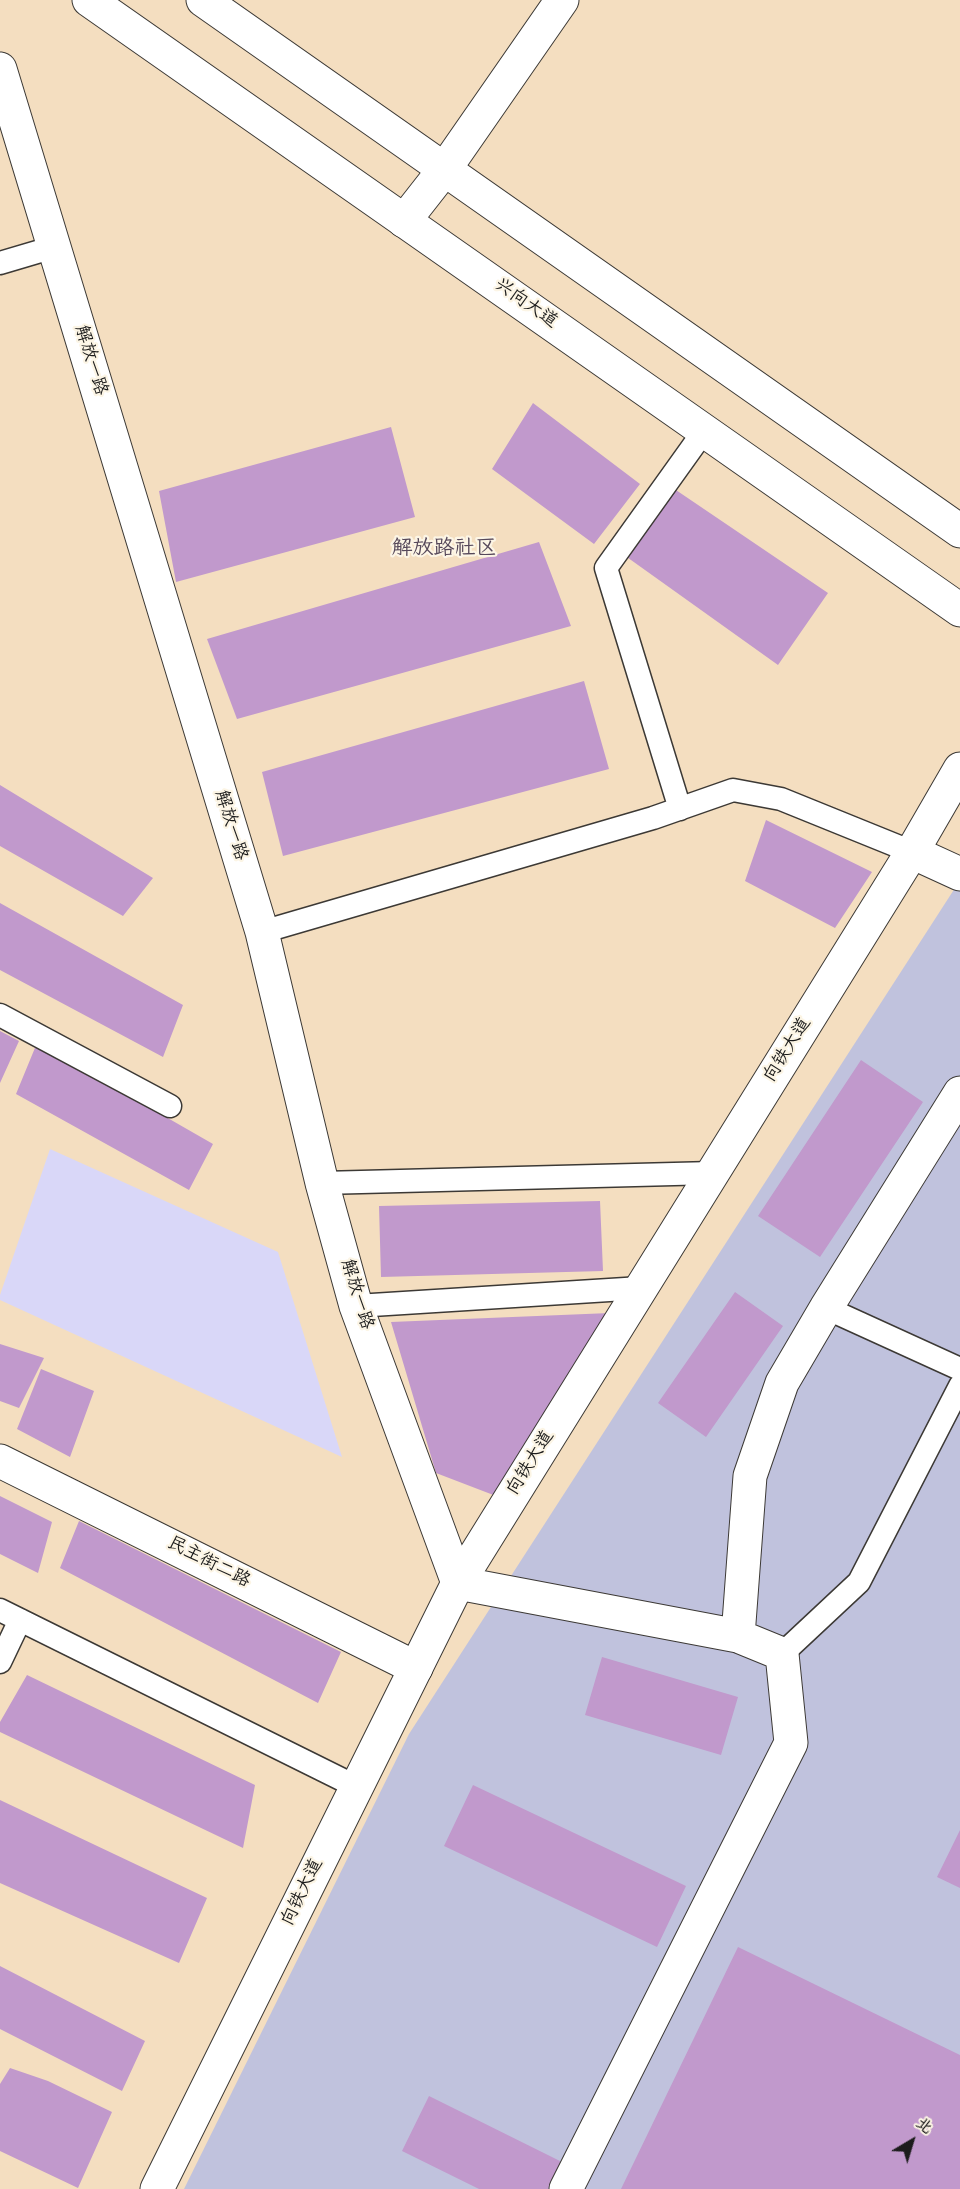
<!DOCTYPE html>
<html>
<head>
<meta charset="utf-8">
<style>
  body { margin:0 }
  #map { position:relative; width:960px; height:2189px; overflow:hidden; background:#f4dec0; font-family:Dekko,"LXGW WenKai TC",sans-serif }
  canvas { display:block }
  .north { position:absolute; left:882px; top:2111px; width:60px; height:60px; -webkit-text-stroke:4px #fcf5e5; paint-order:stroke; rotate:38deg; font-size:16px; font-weight:700; line-height:24px; text-align:center; color:#1c1c1c }
  .north::after { content:''; display:block; margin:auto; width:21px; height:27px; background:#1c1c1c; clip-path:polygon(50% 0,100% 100%,50% 72%,0 100%) }
</style>
</head>
<body>
<div id="map">
<canvas width="960" height="2189"></canvas>
<div class="north">北</div>
</div>
<script>
const ctx = document.querySelector('canvas').getContext('2d');
ctx.lineJoin = 'round';
function paint(path, color) {
  ctx.fillStyle = color;
  ctx.fill(path, 'evenodd');
}
function strokePath(path, color, width, dash) {
  ctx.strokeStyle = color;
  ctx.lineWidth = width;
  ctx.lineCap = dash ? 'butt' : 'round';
  ctx.setLineDash(dash || []);
  ctx.stroke(path);
}
function drawText(font, color, halo, rows, align = 'center') {
  ctx.font = font + ' Dekko,"LXGW WenKai TC",sans-serif';
  ctx.lineWidth = 4.5;
  ctx.setLineDash([]);
  ctx.textBaseline = 'middle';
  ctx.strokeStyle = halo;
  ctx.fillStyle = color;
  for (const [text, x, y, turn = 0] of rows) {
    ctx.save();
    ctx.translate(x, y);
    ctx.rotate((+turn || 0) * Math.PI / 180);
    ctx.textAlign = isNaN(turn) ? turn : align;
    if (halo) ctx.strokeText(text, 0, 0);
    ctx.fillText(text, 0, 0);
    ctx.restore();
  }
}
paint(new Path2D(`
  M50,1149L278,1252L342,1457L0,1300V1295Z`), '#d9d7f8');
paint(new Path2D(`
  M955,888L960,890V2189H184L409,1734Z`), '#c0c2dd');
paint(new Path2D(`
  M533,403L640,484L594,544L492,469Z
  M391,427L415,517L176,582L159,491Z
  M670,486L828,593L778,665L624,555Z
  M539,542L571,626L237,719L207,639Z
  M584,681L609,769L283,856L262,772Z
  M0,785L153,878L123,916L0,846Z
  M766,820L872,872L835,928L745,881Z
  M0,903L183,1005L163,1057L0,970Z
  M0,1031L19,1041L0,1083Z
  M37,1043L213,1144L189,1190L16,1094Z
  M861,1060L923,1102L820,1257L758,1216Z
  M600,1201L603,1271L381,1277L379,1206Z
  M735,1292L783,1326L706,1437L658,1403Z
  M610,1313L496,1496L436,1473L391,1322Z
  M0,1344L44,1358L19,1408L0,1401Z
  M41,1369L94,1391L70,1457L17,1429Z
  M0,1496L52,1522L38,1573L0,1554Z
  M79,1521L341,1652L318,1703L60,1568Z
  M602,1657L738,1697L721,1755L585,1715Z
  M27,1675L255,1785L243,1848L0,1732V1722Z
  M473,1785L686,1886L657,1947L444,1846Z
  M0,1800L207,1898L179,1963L0,1883Z
  M960,1830V1888L937,1877Z
  M738,1947L960,2055V2189H621Z
  M0,1966L145,2041L122,2091L0,2029Z
  M10,2068L48,2081L112,2112L78,2188L0,2151V2084Z
  M429,2096L562,2162L548,2189H479L402,2151Z`), '#c199cc');
const service = new Path2D(`
  M0,263L54,247
  M680,809L606,568L704,431
  M262,932L653,818L733,790L781,799L912,852
  M0,1015L170,1106
  M322,1183L713,1173
  M356,1306L641,1288
  M826,1308L960,1369
  M0,1610L357,1787
  M782,1654L859,1582L960,1386
  M0,1662L20,1620`);
const minor = new Path2D(`
  M0,69L262,932L322,1183L356,1306L458,1583L738,1636L782,1654L791,1743L566,2189
  M404,221L444,170L562,0
  M912,852L960,874
  M0,1461L416,1668
  M738,1636L750,1476L782,1383L826,1308L960,1093`);
const tertiary = new Path2D(`
  M89,0L960,610
  M203,0L960,531
  M157,2189L458,1583L912,852L960,769`);
strokePath(service, '#3c3935', 25);
strokePath(minor, '#3c3935', 35);
strokePath(tertiary, '#3c3935', 35);
strokePath(service, '#fff', 22);
strokePath(minor, '#fff', 33);
strokePath(tertiary, '#fff', 33);
drawText('18px', '#1c1c1c', '#fcf5e5', [
  ["兴向大道",525,305,35],
  ["解放一路",89,361,73],
  ["解放一路",229,826,73],
  ["向铁大道",789,1051,-58],
  ["解放一路",355,1295,73],
  ["向铁大道",532,1464,-58],
  ["民主街二路",208,1564,27],
  ["向铁大道",304,1893,-64]
]);
drawText('21px', '#56485a', '#fcf5e5', [
  ["解放路社区",444,551]
]);
</script>
</body>
</html>
